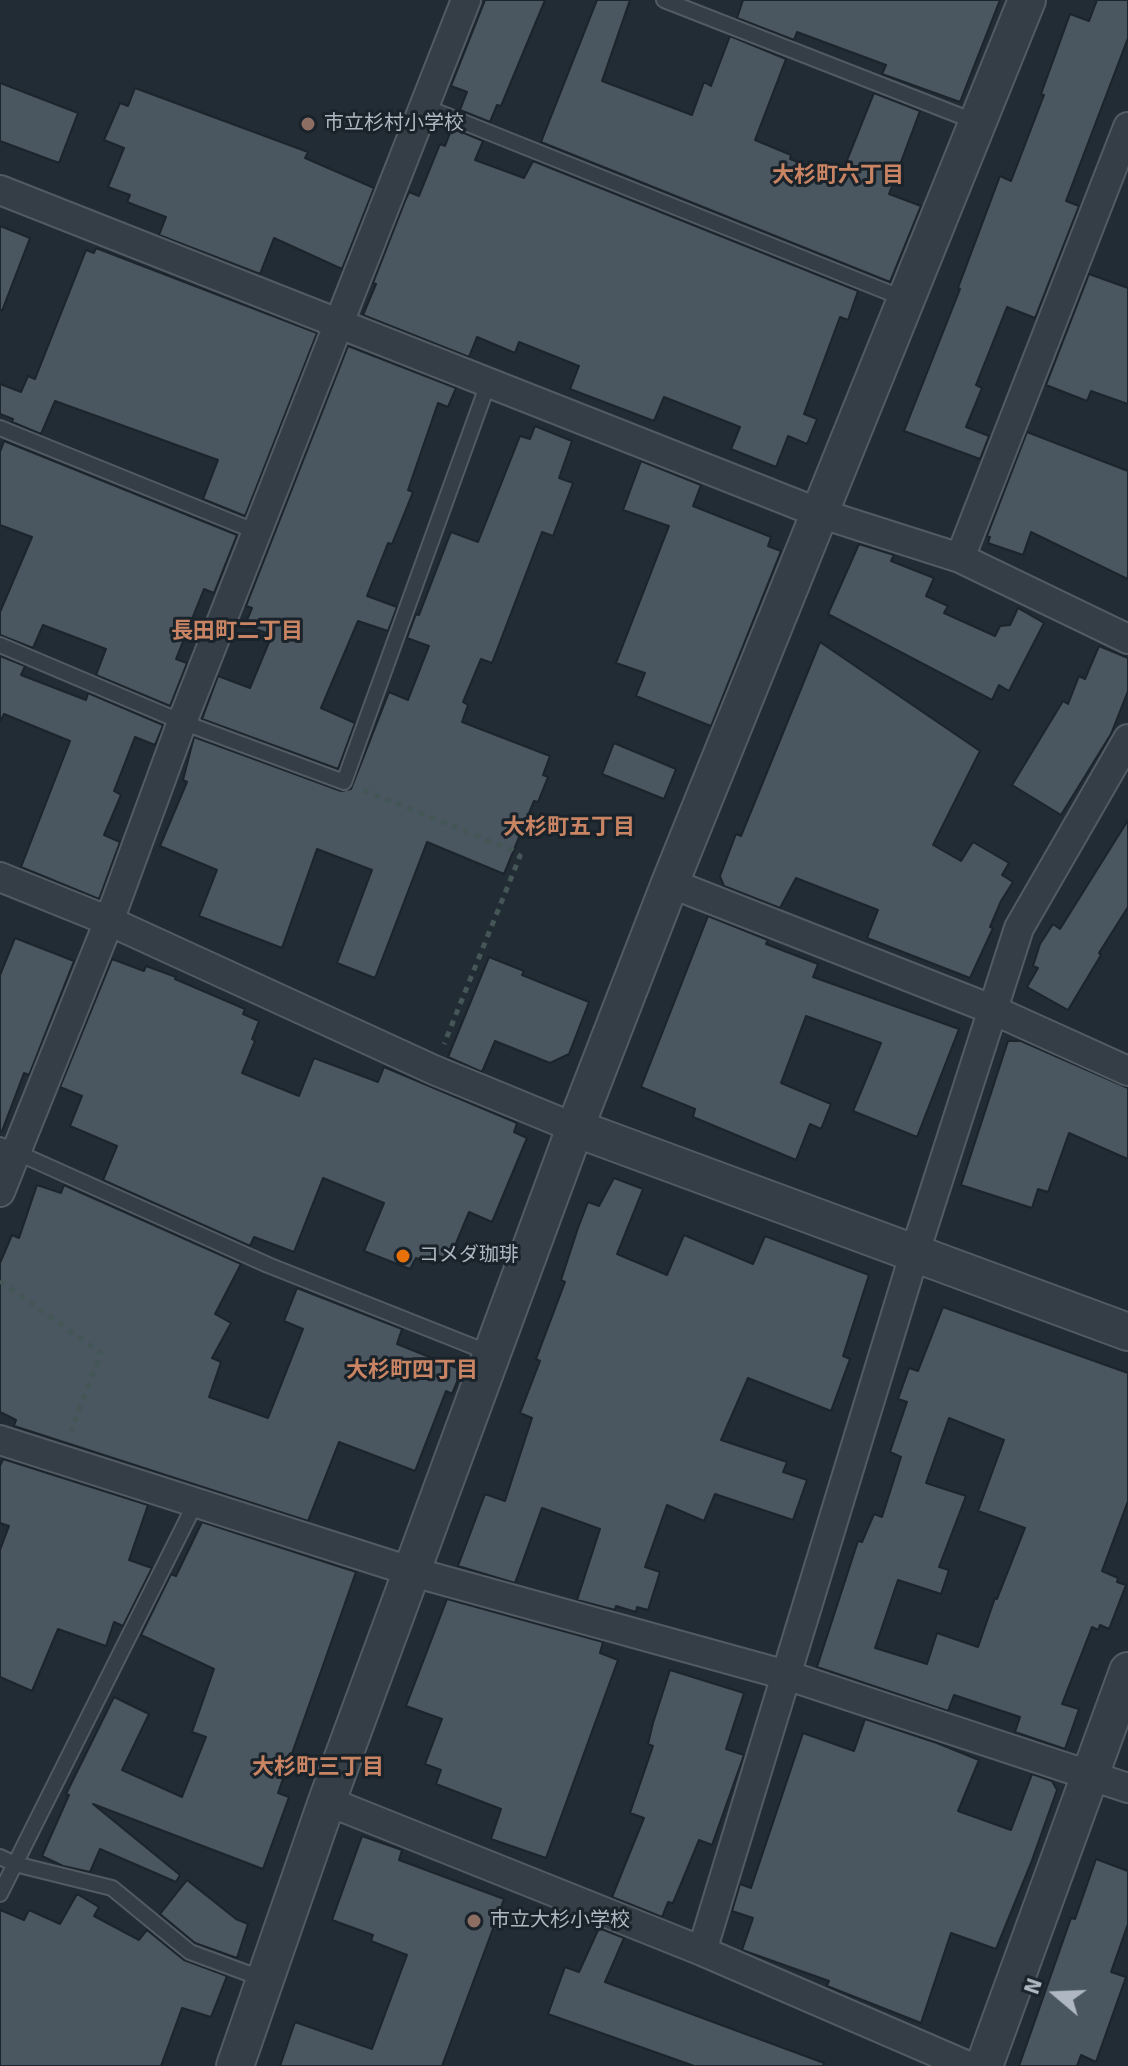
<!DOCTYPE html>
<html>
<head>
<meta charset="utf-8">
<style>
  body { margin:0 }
  #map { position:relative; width:1128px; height:2066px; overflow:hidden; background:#212c35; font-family:Signika,sans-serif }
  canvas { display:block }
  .north { position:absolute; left:1016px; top:1954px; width:80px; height:80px; -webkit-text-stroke:6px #1a222a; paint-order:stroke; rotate:289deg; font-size:22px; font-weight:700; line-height:32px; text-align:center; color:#afb8c2 }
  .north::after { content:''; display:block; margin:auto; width:28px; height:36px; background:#afb8c2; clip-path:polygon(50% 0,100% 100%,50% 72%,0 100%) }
</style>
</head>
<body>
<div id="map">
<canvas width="1128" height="2066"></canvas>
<div class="north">N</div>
</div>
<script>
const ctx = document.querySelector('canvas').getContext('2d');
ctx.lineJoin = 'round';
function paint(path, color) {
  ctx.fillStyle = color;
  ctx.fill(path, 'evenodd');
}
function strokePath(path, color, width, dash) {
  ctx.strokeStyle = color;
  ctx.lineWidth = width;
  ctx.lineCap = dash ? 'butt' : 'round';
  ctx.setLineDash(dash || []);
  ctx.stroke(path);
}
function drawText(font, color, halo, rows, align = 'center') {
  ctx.font = font + ' Signika,"Noto Sans JP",sans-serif';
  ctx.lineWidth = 6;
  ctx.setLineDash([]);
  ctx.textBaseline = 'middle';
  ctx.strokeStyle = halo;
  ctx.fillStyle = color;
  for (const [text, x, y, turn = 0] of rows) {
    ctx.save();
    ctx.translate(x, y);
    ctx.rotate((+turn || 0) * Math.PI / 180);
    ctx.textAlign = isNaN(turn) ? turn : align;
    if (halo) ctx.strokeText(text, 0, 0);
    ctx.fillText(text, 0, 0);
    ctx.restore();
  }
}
const building = new Path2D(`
  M485,0H545L501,106L497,105L490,122L460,110L467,92L451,86Z
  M597,0H630L602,81L692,115L704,82L711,86L730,36L786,59L755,140L791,155L790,159L840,178L874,93L920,111L889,194L921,206L890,282L541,142Z
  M743,0H1000L960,102L882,74L886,65L797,32L794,40L737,18Z
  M1097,0H1128V38L1066,201L1079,206L1035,318L1007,307L976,385L982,388L966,427L989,436L980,459L904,431L960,289L958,288L1000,176L1011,181L1044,95L1041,94L1070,14L1089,21Z
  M0,83L78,113L59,163L0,141Z
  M135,88L308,152L305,158L374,188L342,269L274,238L260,274L159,235L166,217L127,202L130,195L108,187L124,148L104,140L120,103L128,106Z
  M452,128L483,141L475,160L524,178L533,161L858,291L848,320L840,317L804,414L817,419L807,444L788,436L776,467L731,449L740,427L664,397L654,421L570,389L579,366L519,342L515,353L477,337L469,357L363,315L376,284L373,283L405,201L409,192L419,196L440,144L445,146Z
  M0,226L30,238L2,311L0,310Z
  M96,248L317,333L245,516L203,499L218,460L55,401L41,434L12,422L13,419L0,414V384L21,392L28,376L35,379L86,250L94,253Z
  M1089,274L1128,288V404L1091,391L1087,401L1046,385Z
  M348,346L456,388L448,407L438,403L408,490L413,492L392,544L388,543L367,596L397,607L388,631L358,621L321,708L355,723L338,769L202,719L218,676L250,688L272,635L245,625L252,608L246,606Z
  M535,426L572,441L559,478L573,483L553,536L542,532L492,663L481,659L463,702L468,705L462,722L550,756L543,775L548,777L538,802L534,801L504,874L427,842L375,978L337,963L372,870L317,849L282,948L199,916L217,870L160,846L187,782L183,780L194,737L341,791L351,789L389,692L408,700L429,646L407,638L416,614L419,615L451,532L478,542L520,436L530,439Z
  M1027,432L1128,471V579L1031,532L1023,555L988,543L990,537L987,536Z
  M4,441L237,535L214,593L204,589L176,659L187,663L170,706L96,675L106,649L43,625L33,648L0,635V612L32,537L0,525V452Z
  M641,461L701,485L693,506L771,537L768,546L781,551L711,726L636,696L645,673L616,663L669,526L623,510Z
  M859,544L894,555L891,561L934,578L926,596L948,606L944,613L995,636L1000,626L1010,625L1018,608L1044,623L1009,691L999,685L992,700L828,614Z
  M820,642L980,751L933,845L961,861L973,842L1009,863L1002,875L1013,882L1001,901L990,927L993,928L970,978L867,938L878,910L796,878L780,908L724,886L720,876L736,834L741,836Z
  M1099,646L1128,658V691L1111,734L1061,815L1012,785L1063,701L1068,704L1079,676L1085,679Z
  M0,656L25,666L21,675L86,700L88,693L163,725L155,745L135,737L114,791L121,795L104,835L120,842L99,899L21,867L70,741L4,714L0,722Z
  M614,743L676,769L664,799L602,774Z
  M1128,820V907L1099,953L1101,955L1068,1010L1027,987L1038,968L1033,966L1040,944L1053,924L1060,929Z
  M708,916L768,940L766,944L818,964L813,977L959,1029L917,1137L853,1111L881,1043L806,1016L781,1083L831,1104L821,1129L810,1124L796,1160L693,1117L695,1109L641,1087Z
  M15,938L74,961L29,1075L24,1073L2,1131L0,1130V975Z
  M489,957L524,971L522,975L589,1002L569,1054L550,1063L495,1041L482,1072L448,1057Z
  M112,959L144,971L146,966L176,977L175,979L245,1009L243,1014L259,1021L252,1039L255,1041L242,1073L299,1096L314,1058L378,1082L384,1067L517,1123L514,1132L527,1138L492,1222L469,1212L449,1260L437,1255L434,1264L416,1258L410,1269L364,1251L384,1203L323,1178L294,1252L254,1237L250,1246L103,1180L117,1146L70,1126L82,1096L60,1087Z
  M1008,1041H1021L1128,1088V1159L1069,1133L1048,1192L1038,1189L1032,1208L961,1185Z
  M614,1178L643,1189L617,1254L667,1275L684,1235L753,1264L765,1236L869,1275L843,1356L850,1359L831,1411L748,1378L721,1440L787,1462L783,1472L807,1480L793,1520L715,1494L704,1521L667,1505L645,1567L660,1572L648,1610L637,1607L636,1612L616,1606L615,1610L577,1600L600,1529L542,1508L515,1583L458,1566L485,1494L505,1501L532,1418L520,1413L540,1361L536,1359L565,1282L561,1280L578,1228L588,1202L599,1206Z
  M37,1185L61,1193L64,1185L66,1186L241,1264L215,1314L231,1323L212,1358L221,1362L209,1397L268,1418L303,1329L284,1321L297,1288L402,1329L397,1344L462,1370L452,1394L446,1391L415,1471L339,1442L308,1521L14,1426L16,1420L0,1412V1263L12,1235L19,1238Z
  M943,1307L1128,1373V1501L1102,1571L1118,1578L1117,1582L1126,1585L1109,1629L1100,1625L1098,1630L1092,1627L1062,1704L1079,1709L1065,1749L1015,1732L1020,1717L954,1695L948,1711L817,1667L858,1541L862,1542L874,1514L882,1517L901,1457L890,1452L907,1402L898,1399L909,1368L918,1371ZM949,1418L1004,1440L978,1511L1025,1528L997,1599L995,1598L978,1647L937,1633L927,1664L875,1648L898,1580L941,1594L949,1570L939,1567L966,1496L926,1483Z
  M3,1459L148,1505L129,1560L152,1568L123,1626L114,1622L106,1646L58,1629L32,1691L0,1677V1550L9,1526L0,1523V1466Z
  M202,1522L356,1572L278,1793L289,1797L263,1869L93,1804L180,1875L176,1882L100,1849L90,1872L63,1866L42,1856L69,1795L66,1794L114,1697L149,1714L122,1770L182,1797L206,1737L192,1732L214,1669L141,1635L171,1574L176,1576Z
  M447,1599L603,1642L600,1653L618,1660L546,1858L491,1839L501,1809L436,1784L441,1770L425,1764L442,1719L406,1706Z
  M670,1670L744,1693L726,1749L744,1755L712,1845L699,1840L673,1903L668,1902L662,1917L612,1897L644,1818L630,1813L653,1746L648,1744L653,1723Z
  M865,1719L937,1743L979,1760L958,1811L1011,1830L1032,1774L1052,1781L1057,1790L1031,1863L996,1949L951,1933L921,2023L827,1986L829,1981L742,1950L753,1918L732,1911L740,1884L751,1888L803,1733L854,1751Z
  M362,1836L402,1850L399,1860L504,1899L442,2066H280L295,2022L372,2049L407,1955L371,1941L373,1935L332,1920Z
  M1096,1859L1128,1871V1924L1111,1972L1126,1977L1096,2062L1081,2055L1077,2066H1019L1071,1918L1075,1919Z
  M187,1880L236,1919L248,1924L237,1958L195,1943L160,1914Z
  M77,1894L99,1907L94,1916L139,1940L147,1930L184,1960L227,1976L211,2017L182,2008L161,2066H0V1910L24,1920L29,1910L60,1924Z
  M599,1928L624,1938L605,1982L824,2063L823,2066H694L548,2014L565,1967L579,1972Z`);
paint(building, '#4a5660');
strokePath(building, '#1c242c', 2);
const service = new Path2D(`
  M664,0L976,122
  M423,106L905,299
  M0,428L257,532
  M0,645L182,722L344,782L489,381
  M0,1145L268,1265L492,1354
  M0,1857L15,1864L112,1888L190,1952L266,1980
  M0,1894L196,1502`);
const minor = new Path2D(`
  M0,190L819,513L960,558L1128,639
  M960,558L1128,127
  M0,877L109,921L434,1070L575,1128
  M670,883L991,1009L1128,1071
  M0,1192L109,921L182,722L466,0
  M0,1440L413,1572L786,1675L1128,1788
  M327,1801L702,1951L968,2066
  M702,1951L915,1252L1019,928L1128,739`);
const tertiary = new Path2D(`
  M575,1128L1128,1332
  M235,2066L327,1801L575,1128L670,883L1027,0
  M984,2066L1128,1671`);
strokePath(service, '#525b63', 18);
strokePath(minor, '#525b63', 32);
strokePath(tertiary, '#525b63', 40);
strokePath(new Path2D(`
  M363,790L512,850L520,856L444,1044
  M0,1281L101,1353L71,1431`), '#455657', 5, [6, 6]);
strokePath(service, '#353d46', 14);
strokePath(minor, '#353d46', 28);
strokePath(tertiary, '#353d46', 36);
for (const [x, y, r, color] of [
  [308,124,8,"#8d6e63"],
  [403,1256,8,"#e8710a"],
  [474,1921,8,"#8d6e63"]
]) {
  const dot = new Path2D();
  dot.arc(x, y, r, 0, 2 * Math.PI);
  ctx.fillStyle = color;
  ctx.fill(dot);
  strokePath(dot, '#1a222a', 3);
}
drawText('20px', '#afb8c2', '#1a222a', [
  ["市立杉村小学校",324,124],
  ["コメダ珈琲",419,1256],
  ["市立大杉小学校",490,1921]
], 'left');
drawText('bold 22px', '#c98463', '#1a222a', [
  ["大杉町六丁目",838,176],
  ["長田町二丁目",237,632],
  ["大杉町五丁目",569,828],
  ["大杉町四丁目",412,1371],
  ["大杉町三丁目",318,1768]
]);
</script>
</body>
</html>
